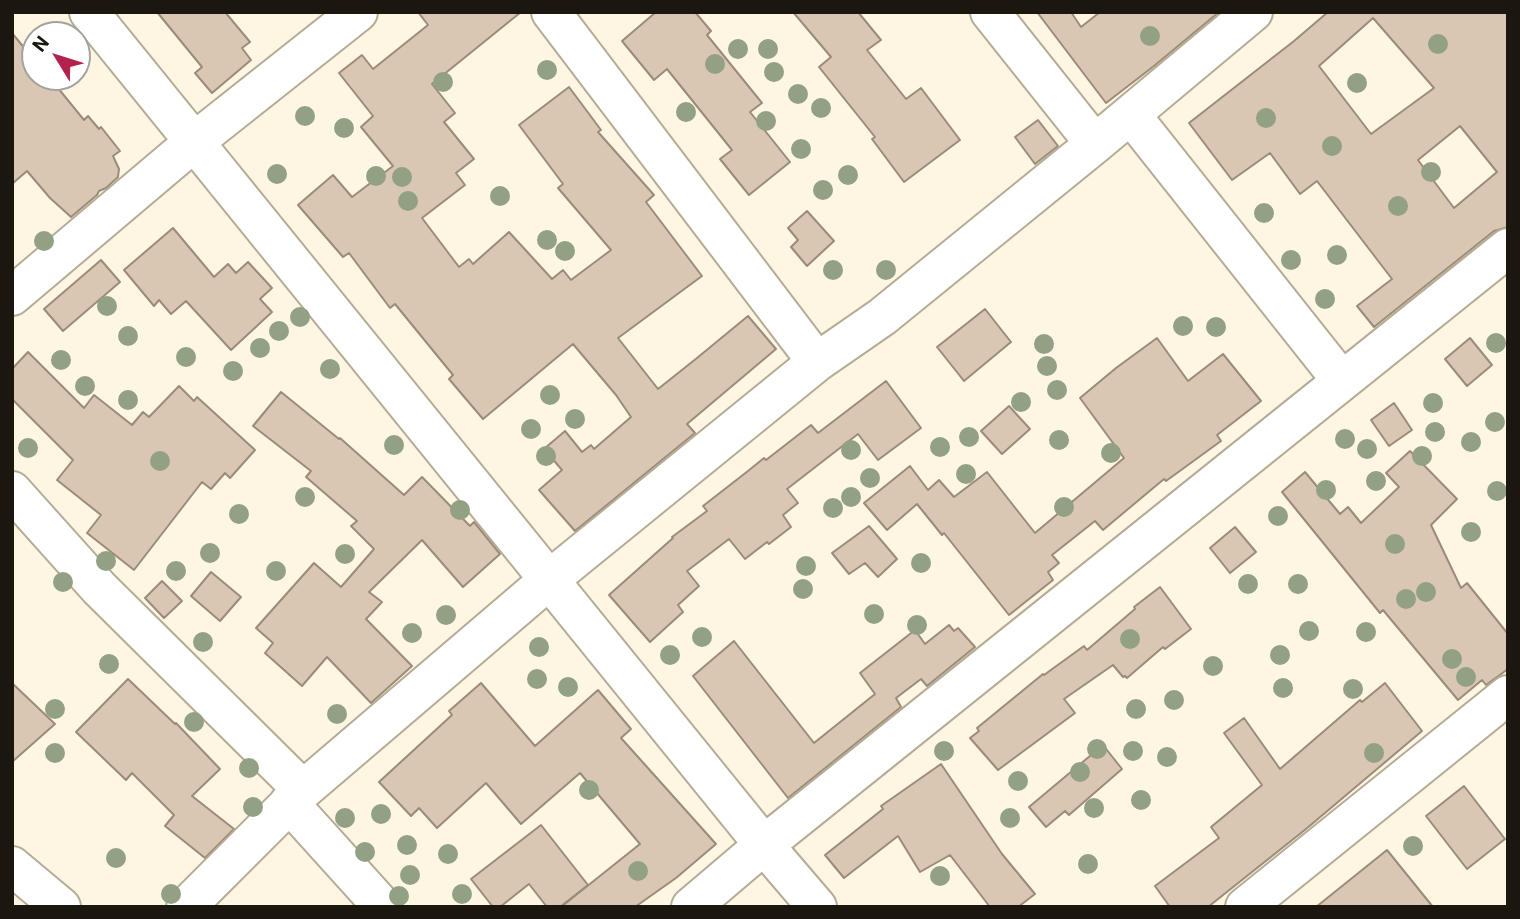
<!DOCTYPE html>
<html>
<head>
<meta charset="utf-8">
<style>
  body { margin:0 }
  #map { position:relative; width:1520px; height:919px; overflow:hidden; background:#fef6e3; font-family:Roboto,sans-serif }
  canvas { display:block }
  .frame { position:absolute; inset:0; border:14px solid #1b170f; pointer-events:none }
  .north { position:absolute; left:21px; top:21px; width:70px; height:70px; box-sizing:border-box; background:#fff; border:2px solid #a4a29f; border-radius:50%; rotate:308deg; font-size:19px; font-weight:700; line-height:28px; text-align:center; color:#1b170f }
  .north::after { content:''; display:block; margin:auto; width:24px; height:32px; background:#b3224c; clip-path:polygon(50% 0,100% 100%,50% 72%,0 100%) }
</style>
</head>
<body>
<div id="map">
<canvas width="1520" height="919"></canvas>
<div class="frame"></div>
<div class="north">N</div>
</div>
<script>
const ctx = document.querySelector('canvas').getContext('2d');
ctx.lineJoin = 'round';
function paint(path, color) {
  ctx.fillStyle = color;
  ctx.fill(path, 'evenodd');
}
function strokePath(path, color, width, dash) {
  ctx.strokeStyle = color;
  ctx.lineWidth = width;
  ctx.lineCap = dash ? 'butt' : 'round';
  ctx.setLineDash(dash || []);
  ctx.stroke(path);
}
const building = new Path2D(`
  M157,12H225L250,42L242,48L251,60L212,93L195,73L202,67Z
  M418,12H521L432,84L455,113L444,122L474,159L456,173L465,185L422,218L459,267L469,259L473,264L509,232L552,279L563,270L571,280L611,250L558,188L563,184L519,125L569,87L601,130L598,132L654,195L646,202L702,276L618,338L658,389L697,358L748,316L776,349L687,424L695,433L575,531L539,490L562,470L544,449L565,431L582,452L591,445L594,449L631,417L616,395L573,344L483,419L449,379L453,375L395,304L390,308L349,253L343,257L298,205L333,175L352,197L393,166L361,127L373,116L339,73L362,55L373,69L428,25Z
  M656,12H695L711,31L707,35L762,103L750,112L790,162L749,195L720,159L732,150L667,69L654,80L622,41Z
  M793,12H858L881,40L867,50L906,99L921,88L960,140L904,182L872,139L875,137L819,67L831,57Z
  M1037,12H1071L1081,27L1100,12H1219L1154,66L1106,103Z
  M1328,12H1508V227L1494,231L1374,327L1357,306L1392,279L1317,181L1300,194L1270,153L1232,180L1189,123L1294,41ZM1373,18L1434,88L1371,134L1319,66ZM1460,126L1497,172L1454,208L1418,160Z
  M12,33L35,61V77H49L84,120L88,116L99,129L101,127L120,151L113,156L119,169L118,177L106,188L99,191L97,195L71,217L50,198L27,171L12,184Z
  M1038,120L1058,146L1035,164L1015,137Z
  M807,211L834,241L807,266L791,247L798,240L788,228Z
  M173,228L214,277L228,264L236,273L248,262L272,288L260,299L272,312L231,350L186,301L171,314L159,300L154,306L124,270Z
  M101,260L120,282L63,331L44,309Z
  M985,309L1011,342L964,381L937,347Z
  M1157,338L1188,381L1223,354L1261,401L1217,435L1221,441L1166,481L1164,479L1103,530L1095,521L1052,555L1059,563L1048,572L1053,580L1009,615L944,533L942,535L917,504L887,530L864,503L910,466L928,490L939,480L954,497L987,472L1035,533L1124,458L1080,398L1116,368Z
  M1470,338L1492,365L1467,386L1445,359Z
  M28,352L84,408L94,395L132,425L143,412L149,417L179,386L194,401L197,397L255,450L230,478L225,473L211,489L202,482L134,570L87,533L101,515L57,480L73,460L12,399V369Z
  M886,381L921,428L878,460L858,434L787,489L798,503L783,515L791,527L769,544L767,542L745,559L729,539L687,571L699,586L678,605L683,612L650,642L609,595L673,538L672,537L707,511L703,506L748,471L764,458L766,460L811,425L818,433Z
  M281,392L339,439L340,438L404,495L422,477L470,526L474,522L500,554L463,587L422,540L369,592L382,602L366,619L412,666L371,703L327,657L302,686L265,653L273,643L256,628L314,563L341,587L374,549L351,526L357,521L306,477L311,471L253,426Z
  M1394,403L1412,430L1389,446L1371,420Z
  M1009,406L1030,429L1002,454L981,431Z
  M1410,451L1457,499L1431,525L1461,588L1467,583L1508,634V669L1486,685L1482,680L1458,700L1383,610L1380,613L1282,492L1305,472L1340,514L1348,507L1361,523L1399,487L1386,473Z
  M869,526L897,559L878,577L865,563L849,574L832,553Z
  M1235,527L1256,552L1230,573L1210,548Z
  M211,572L241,597L220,621L191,596Z
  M162,581L182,601L164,618L145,598Z
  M1160,587L1191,629L1165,649L1163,647L1127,678L1125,676L1123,677L1113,665L1064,699L1075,713L998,770L970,738L979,731L977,728L1043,674L1044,675L1084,646L1087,650L1135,609L1134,607Z
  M949,625L954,631L958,628L975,647L927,686L921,679L896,698L901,707L788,798L693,676L734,641L814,743L875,694L860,673L915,630L925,644Z
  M128,679L175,724L176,723L220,769L192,796L234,829L205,858L165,826L174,815L132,773L126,780L76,732Z
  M12,683L55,724L12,762Z
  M481,683L535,746L598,690L631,729L621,738L716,844L676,878L635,907H561L640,844L580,773L521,824L486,783L437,828L419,808L411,816L379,782L452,715L449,711Z
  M1385,683L1422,731L1306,829L1208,907H1170L1155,886L1219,838L1211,827L1262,785L1224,733L1244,718L1280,769L1360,700L1362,702Z
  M1103,745L1122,769L1069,815L1065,811L1046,827L1029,807Z
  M941,764L1002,854L1035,894L1018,907H990L950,855L920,872L898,836L844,878L825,855L883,809L881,806Z
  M1464,786L1505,839L1467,869L1426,816Z
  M541,825L588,885L560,907H547L529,884L500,907H493L471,879Z
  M1387,850L1433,907H1316Z`);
paint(building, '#d9c7b4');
strokePath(building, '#9b8b78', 2);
const minor = new Path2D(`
  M89,12L764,845L817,907
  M551,12L817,362
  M990,12L1095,144
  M1131,115L1342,381
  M12,296L194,142L358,12
  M12,491L99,588L303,790
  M289,803L383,907
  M12,866L61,907
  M186,907L303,790L550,579L817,362L882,317L1095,144L1253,12
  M691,907L764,845L1508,248
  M1245,907L1508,695`);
strokePath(minor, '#b5ac96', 42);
strokePath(minor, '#fff', 38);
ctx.fillStyle = '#92a183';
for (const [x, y] of [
  [1150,36],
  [1438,44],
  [738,49],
  [768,49],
  [715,64],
  [547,70],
  [774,72],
  [443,82],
  [1357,83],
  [798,94],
  [821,108],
  [686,112],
  [305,116],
  [1266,118],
  [766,121],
  [344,128],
  [1332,146],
  [801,149],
  [1431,172],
  [277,174],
  [848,175],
  [376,176],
  [402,177],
  [823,190],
  [500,196],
  [408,201],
  [1398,206],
  [1264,213],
  [547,240],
  [44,241],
  [565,251],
  [1337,255],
  [1291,260],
  [833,270],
  [886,270],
  [1325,299],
  [107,306],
  [300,317],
  [1183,326],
  [1216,327],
  [279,331],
  [128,336],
  [1496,343],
  [1044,344],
  [260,348],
  [186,357],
  [61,360],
  [1047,366],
  [330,369],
  [233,371],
  [85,386],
  [1057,390],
  [550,395],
  [128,400],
  [1021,402],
  [1433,403],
  [575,419],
  [1495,422],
  [531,429],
  [1435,432],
  [969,437],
  [1345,439],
  [1059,440],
  [1471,442],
  [394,445],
  [940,447],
  [28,448],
  [1367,449],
  [851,450],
  [1111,453],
  [546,456],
  [1422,456],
  [160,461],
  [966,474],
  [870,478],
  [1376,481],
  [1326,490],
  [1497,491],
  [305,497],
  [851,497],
  [1064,507],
  [833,508],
  [460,510],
  [239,514],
  [1278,516],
  [1471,532],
  [1395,544],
  [210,553],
  [345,554],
  [106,561],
  [921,563],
  [806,566],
  [176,571],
  [276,571],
  [63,582],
  [1248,584],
  [1298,584],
  [803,589],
  [1426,592],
  [1406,599],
  [874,614],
  [446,615],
  [917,625],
  [1309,631],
  [1366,632],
  [412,633],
  [702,637],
  [1130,639],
  [203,642],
  [539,647],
  [670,655],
  [1280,655],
  [1452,659],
  [109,664],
  [1213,666],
  [1466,677],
  [537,679],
  [568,687],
  [1283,688],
  [1353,689],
  [1174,700],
  [55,709],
  [1136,709],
  [337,714],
  [194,722],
  [1097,749],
  [944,751],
  [1133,751],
  [55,753],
  [1374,753],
  [1167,757],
  [249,768],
  [1080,772],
  [1018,781],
  [589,790],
  [1141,800],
  [253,807],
  [1094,808],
  [381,814],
  [345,818],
  [1010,818],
  [407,845],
  [1413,846],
  [365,852],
  [448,854],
  [116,858],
  [1088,864],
  [638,871],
  [410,875],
  [940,876],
  [171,894],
  [462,894],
  [399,896]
]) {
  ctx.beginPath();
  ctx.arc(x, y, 10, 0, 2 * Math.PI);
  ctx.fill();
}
</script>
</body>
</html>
